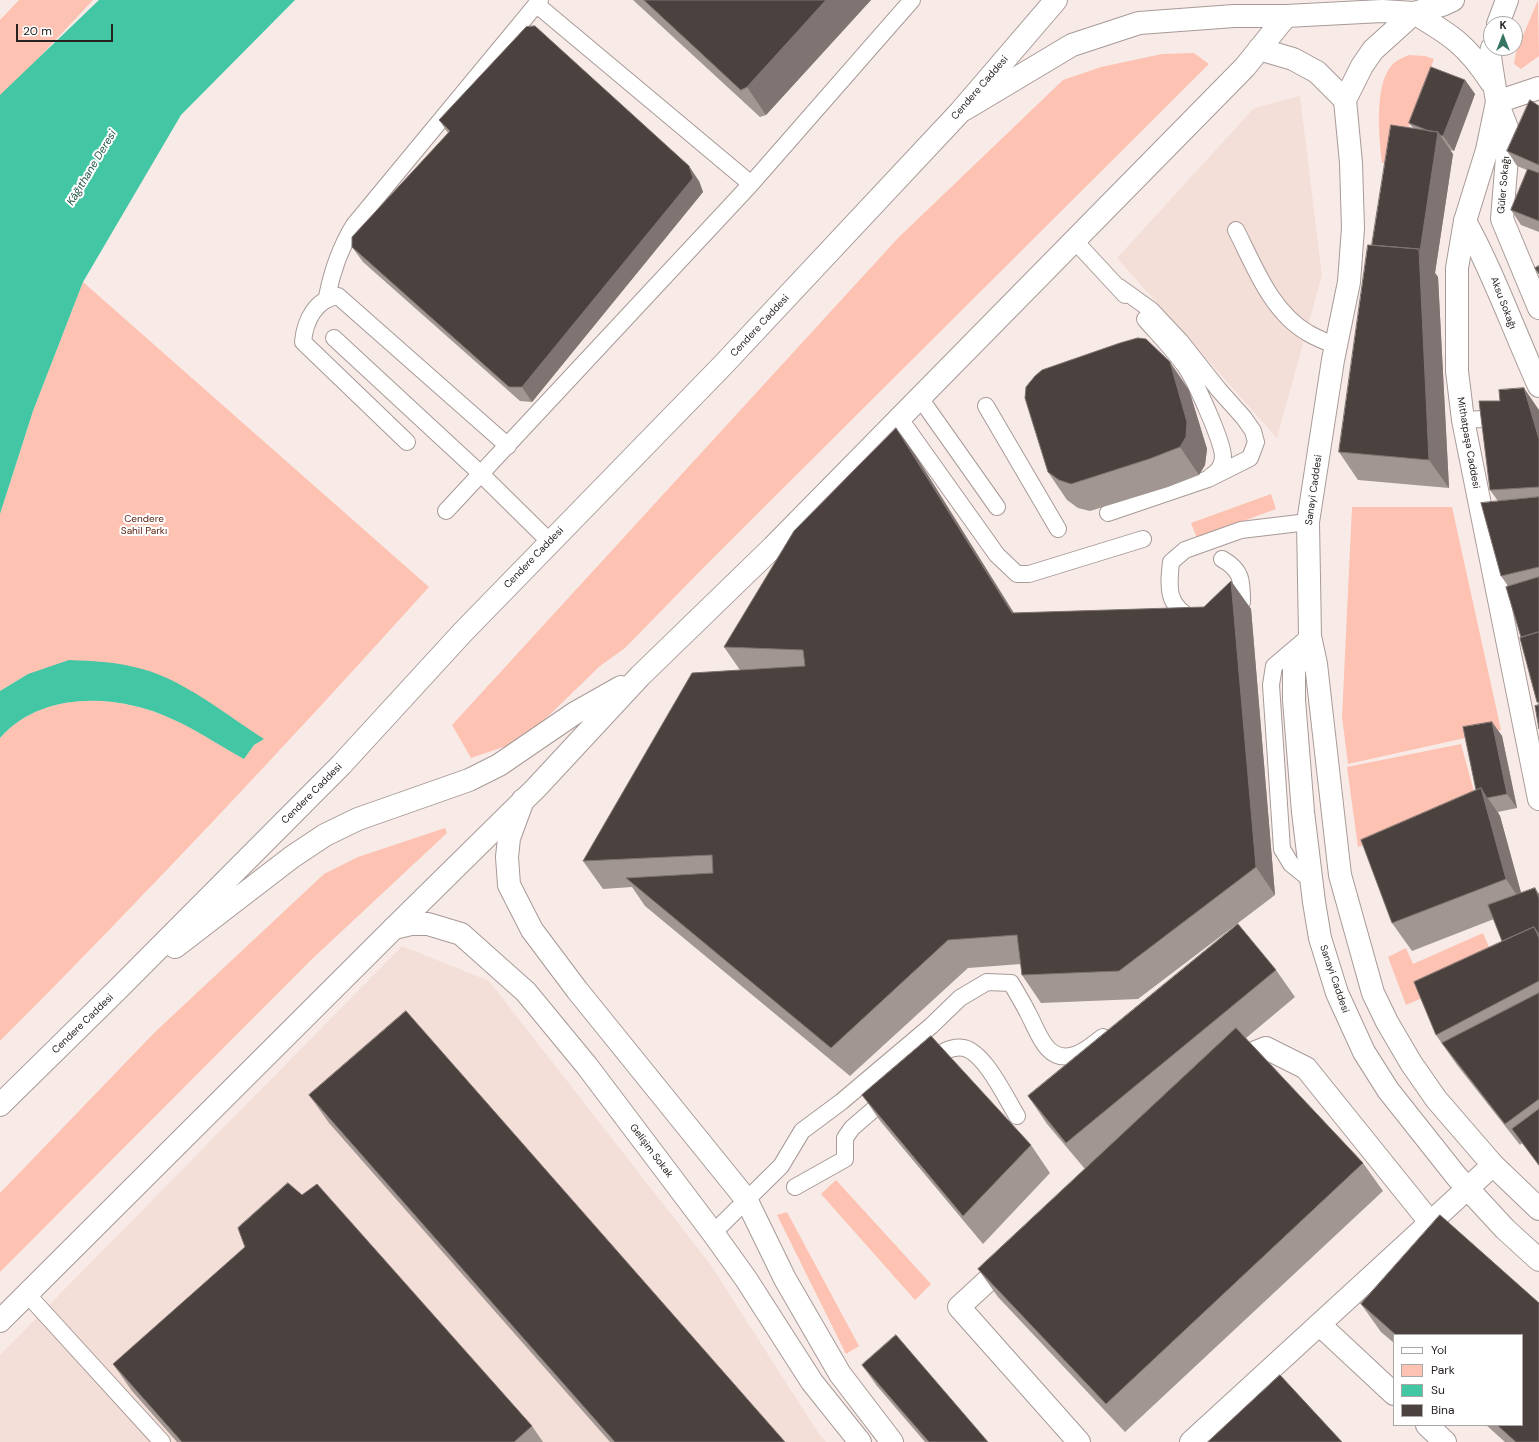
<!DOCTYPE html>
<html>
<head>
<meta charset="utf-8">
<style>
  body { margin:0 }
  #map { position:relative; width:1539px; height:1442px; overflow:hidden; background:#f8ebe7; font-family:"DM Sans",sans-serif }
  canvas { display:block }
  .legend { position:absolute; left:1393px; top:1334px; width:130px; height:92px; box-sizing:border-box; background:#fff; border:1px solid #a9a7a6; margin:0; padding:5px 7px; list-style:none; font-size:12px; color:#272220 }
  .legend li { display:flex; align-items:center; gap:8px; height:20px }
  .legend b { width:20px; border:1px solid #a9a7a6 }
  .north { position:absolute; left:1483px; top:16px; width:40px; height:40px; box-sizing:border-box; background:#fff; border:1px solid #a9a7a6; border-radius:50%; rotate:0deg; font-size:11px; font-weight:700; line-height:16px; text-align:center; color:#272220 }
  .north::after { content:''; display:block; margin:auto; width:14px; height:18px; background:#367563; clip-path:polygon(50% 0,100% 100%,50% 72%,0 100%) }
  .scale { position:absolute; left:16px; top:24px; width:97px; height:18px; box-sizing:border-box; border:2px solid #272220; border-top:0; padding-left:5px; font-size:12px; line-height:14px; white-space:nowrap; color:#272220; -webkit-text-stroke:3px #fff; paint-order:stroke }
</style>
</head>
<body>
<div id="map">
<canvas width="1539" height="1442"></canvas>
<ul class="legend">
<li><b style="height:5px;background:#fff"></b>Yol</li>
<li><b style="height:11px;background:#fdc2b2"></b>Park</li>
<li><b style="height:11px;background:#43c6a4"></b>Su</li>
<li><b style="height:11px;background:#4b413e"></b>Bina</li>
</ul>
<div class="north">K</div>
<div class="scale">20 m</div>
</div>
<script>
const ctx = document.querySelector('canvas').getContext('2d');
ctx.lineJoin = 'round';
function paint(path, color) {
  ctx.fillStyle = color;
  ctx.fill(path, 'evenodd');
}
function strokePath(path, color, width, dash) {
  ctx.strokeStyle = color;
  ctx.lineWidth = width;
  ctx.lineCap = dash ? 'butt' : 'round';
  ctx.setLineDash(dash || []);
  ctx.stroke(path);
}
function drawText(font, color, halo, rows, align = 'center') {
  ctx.font = font + ' "DM Sans",sans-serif';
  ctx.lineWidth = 4;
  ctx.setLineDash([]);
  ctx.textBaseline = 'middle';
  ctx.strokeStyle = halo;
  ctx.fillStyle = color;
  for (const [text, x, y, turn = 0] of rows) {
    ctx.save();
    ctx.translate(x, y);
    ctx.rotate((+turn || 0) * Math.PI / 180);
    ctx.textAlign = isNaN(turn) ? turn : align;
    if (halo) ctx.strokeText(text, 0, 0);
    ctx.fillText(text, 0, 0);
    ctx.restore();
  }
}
paint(new Path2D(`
  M1300,96L1322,275L1277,438L1117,258L1254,108Z
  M402,946L489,981L710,1264L819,1434L826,1442H0V1355Z`), '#f4ded8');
paint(new Path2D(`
  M19,0H93L34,63L0,96V20Z
  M1538,0L1539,56L1521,69L1514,64L1516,52Z
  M1194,53L1209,64L707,564L625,648L600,666L539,725L509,745L471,758L452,725L898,238L1063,80L1101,67L1162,54Z
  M1409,55L1425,56L1434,59L1395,164L1382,163C1379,138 1374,87 1391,66C1396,60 1402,58 1409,55Z
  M83,282L429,587C289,742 147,894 0,1041V738C42,690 118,694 172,719C197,730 220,745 244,759L254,745L264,739L28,674L0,691V514L33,411Z
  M1271,494L1276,509L1197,538L1191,523Z
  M1352,507H1452L1501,730L1348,764L1342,717Z
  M1461,744L1479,810L1358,847L1347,767Z
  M445,828L447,833L311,960L0,1272V1193L155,1032L324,874L358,857Z
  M1483,933L1497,966L1406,1005L1388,957L1406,948L1413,964Z
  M836,1180L931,1284L915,1300L821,1194Z
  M787,1212L859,1346L846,1354L777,1215Z`), '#fdc2b2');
paint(new Path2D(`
  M99,0H295L181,115L83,282L33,411L0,514V95Z
  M69,660C94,661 118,662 142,669C184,680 228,716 264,739L254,745L244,759C220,746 197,730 172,719C119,694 42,690 0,738V691L28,674Z`), '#43c6a4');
const service = new Path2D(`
  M536,4L751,184
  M1236,230C1254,265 1271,312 1308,333C1316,338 1327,342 1336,346
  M1074,240L1125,295
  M327,297C332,271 340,248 354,225L540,0
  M1145,319C1158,334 1173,349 1185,366C1195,380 1222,440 1223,456C1223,465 1218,472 1211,476
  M334,338L481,474L550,542
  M920,398L997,507
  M986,406L1058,529
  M900,419L997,555L1017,574H1029L1143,539
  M1463,420L1503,418
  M407,442L303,342C305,320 316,299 338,296L508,446
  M446,511L751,184L912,0
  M1108,513L1208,479L1250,458L1256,442L1253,431L1244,418L1219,390L1181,342L1151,310L1119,287
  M1222,559C1242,570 1242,581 1242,602L1232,615
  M1193,619C1167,606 1168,589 1171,562L1185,550L1241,530L1308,522
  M1307,638L1274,666L1271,685L1282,849L1291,864L1311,880
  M928,1063C938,1055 950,1045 964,1048C985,1053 1006,1098 1017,1116
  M795,1187L845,1159V1138L852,1128L889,1096
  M713,1233L781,1166L802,1131L841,1102L931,1026L960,998L987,982L1011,983C1017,993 1023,1003 1028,1013C1038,1031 1046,1064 1074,1055C1084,1053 1094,1043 1103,1037
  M27,1294L162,1442`);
const minor = new Path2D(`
  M1539,88L1497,102L1509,133L1502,219L1539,308
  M1465,221C1494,274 1514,331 1539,386
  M1231,1062L1266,1048L1306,1068L1430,1222
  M1009,1261L959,1307L1079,1442
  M1320,1325L1394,1394
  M1427,1425L1445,1442
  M1191,1442L1493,1165`);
const tertiary = new Path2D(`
  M1414,13C1451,35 1467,45 1491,82
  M1498,24L1507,0
  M1492,48L1490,57L1497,102L1487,150L1465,221L1457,268V371L1463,420L1539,799
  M523,800L509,838L507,857L509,885L532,930L577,990L746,1199L785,1279L840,1374L892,1442
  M394,928L411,924H428L461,934L526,992L587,1066L713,1233L746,1279L812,1382L860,1442`);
const secondary = new Path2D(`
  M1414,13L1373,50L1362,66L1345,100L1351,163L1353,228L1349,282L1333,360L1308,522L1310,636L1316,664L1340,875L1373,993L1387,1022L1411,1063L1436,1099L1493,1165L1539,1209
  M965,109L1072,45L1139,23L1234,16H1286L1382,11L1414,13L1442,5L1453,0
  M1310,636L1294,670V700L1303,812L1314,902L1320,938L1337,993L1364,1052L1388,1090L1457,1177L1505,1229L1539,1260`);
const primary = new Path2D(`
  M1259,49L1293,59L1317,72L1345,100
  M175,947L292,857L325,835L358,819L469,780L499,765L575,713L621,687
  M0,1105L118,989L341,765L463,632L723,365L960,112L1056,0
  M0,1321L394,928L536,788L640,676L773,547L1245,67L1286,16`);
strokePath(service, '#a79a97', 18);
strokePath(minor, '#a79a97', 24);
strokePath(tertiary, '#a79a97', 24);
strokePath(secondary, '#a79a97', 24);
strokePath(primary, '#a79a97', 24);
strokePath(service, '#fff', 16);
strokePath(minor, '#fff', 22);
strokePath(tertiary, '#fff', 22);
strokePath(secondary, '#fff', 22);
strokePath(primary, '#fff', 22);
paint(new Path2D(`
  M633,0H871L766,115L760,117Z
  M1465,80L1475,94L1454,151L1450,150L1453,154L1435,273L1438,277L1449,488L1358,480L1339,452L1372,245L1413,128L1409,123Z
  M1539,106V232L1521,225L1511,210L1527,170L1517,166L1507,151Z
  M439,120L699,181L703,192L532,402L520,401L363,262L352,247L448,133Z
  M1189,390L1207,449L1205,465L1199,475L1168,487L1090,511L1078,508L1067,500L1048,472Z
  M1539,410V705L1537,702L1508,586L1501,576L1498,501L1490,490Z
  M896,428L916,456L1014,613L1204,607L1231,581L1251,609L1275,895L1138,999L1041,1003L1022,975L1021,964L968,968L850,1076L645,906L632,887L603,889L583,861L740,670L724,647Z
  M1492,722L1502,736L1517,808L1498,812L1500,816L1521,893L1539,894V1166L1522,1143L1520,1145L1457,1065L1436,1035L1502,941L1494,919L1412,951L1392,923L1476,790Z
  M1276,970L1295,997L1246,1038L1363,1163L1383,1191L1125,1432L998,1297L978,1269L1085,1169L1047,1124L1028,1096Z
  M309,1095L785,1442H610L329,1123Z
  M862,1095L1031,1145L1050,1173L983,1244L881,1122Z
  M1440,1215L1539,1303V1442H1505L1486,1425H1522V1335H1394V1343L1381,1332L1361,1304Z
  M113,1364L532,1426L543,1442H177L132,1391Z
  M862,1365L988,1442H925L877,1386Z`), '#a29692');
paint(new Path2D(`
  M826,0H871L766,115L747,87Z
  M1465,80L1475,94L1454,151L1443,136Z
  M1438,132L1453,154L1435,273L1438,277L1449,488L1429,460L1419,249Z
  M689,166L699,181L703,192L532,402L522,387Z
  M1170,362L1189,390L1207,449L1205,465L1199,475L1180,447Z
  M1524,388L1539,410V439Z
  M896,428L916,456L1031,641L1012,613Z
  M1231,581L1251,609L1275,895L1256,867Z
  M1492,722L1502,736L1517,808L1507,794Z
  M1481,788L1500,816L1525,907L1506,879Z
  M1535,888L1539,894V898Z
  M1534,927L1539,934V938Z`), '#7f7471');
const building = new Path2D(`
  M644,0H826L747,87L741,90Z
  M535,26L689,166L693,178L522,387H509L352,247V237L450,131L439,120L526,27Z
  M1431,67L1465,80L1443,136L1440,135L1438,132L1429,131L1409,123Z
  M1530,100L1539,106V165L1507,151Z
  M1391,125L1438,132L1420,251L1419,249L1372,245Z
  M1528,169L1539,173V221L1511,210Z
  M1368,245L1419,249L1429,460L1339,452Z
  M1539,266V274L1535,268Z
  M1138,338L1146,339L1170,362L1187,422L1186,437L1180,447L1149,459L1071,484L1059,480L1048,472L1025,398L1026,387L1035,376L1042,370L1120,343Z
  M1524,388L1539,439V487L1490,490L1479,401H1500L1499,390Z
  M896,428L1012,613L1204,607L1231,581L1256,867L1119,971L1022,975L1017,935L948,940L831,1048L626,878L713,873L712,855L583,861L692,673L805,666L803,650L724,647L794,531Z
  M1539,497V567L1501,576L1481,503Z
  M1539,577V632L1521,637L1506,587Z
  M1539,632V702H1537L1520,638Z
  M1539,705V729L1535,706Z
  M1492,722L1507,794L1487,798L1481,788L1476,790L1463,727Z
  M1481,788L1506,879L1392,923L1361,840Z
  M1535,888L1539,898V933H1538L1534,927L1502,941L1488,905Z
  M1238,924L1276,970L1066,1143L1028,1096Z
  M1534,927L1539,938V981L1436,1035L1414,982Z
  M1539,993V1099L1505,1124L1442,1043Z
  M406,1011L785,1442H615L309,1095Z
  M1236,1028L1363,1163L1106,1404L978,1269Z
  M931,1036L1031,1145L963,1216L862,1095Z
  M1539,1109V1165L1512,1129Z
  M288,1183L302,1195L317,1184L532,1426L514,1442H182L113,1364L245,1247L238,1228Z
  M1440,1215L1539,1303V1442H1516L1497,1425H1522V1335H1396L1361,1304Z
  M896,1335L988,1442H929L862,1365Z
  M1280,1375L1342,1442H1208Z`);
paint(building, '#4b413e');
strokePath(building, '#7f7471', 1);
drawText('10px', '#272220', '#fff', [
  ["Cendere Caddesi",980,88,-49],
  ["Güler Sokağı",1504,185,-85],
  ["Aksu Sokağı",1503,303,69],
  ["Cendere Caddesi",760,326,-47],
  ["Mithatpaşa Caddesi",1468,443,80],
  ["Sanayi Caddesi",1314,490,-82],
  ["Cendere Caddesi",534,558,-46],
  ["Cendere Caddesi",312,794,-45],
  ["Sanayi Caddesi",1334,979,71],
  ["Cendere Caddesi",83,1024,-44],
  ["Gelişim Sokak",651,1151,53]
]);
drawText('10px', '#551909', '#fff', [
  ["Cendere",144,519],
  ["Sahil Parkı",144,531]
]);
drawText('italic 11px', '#245849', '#fff', [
  ["Kâğıthane Deresi",92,168,-59]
]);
</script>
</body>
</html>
